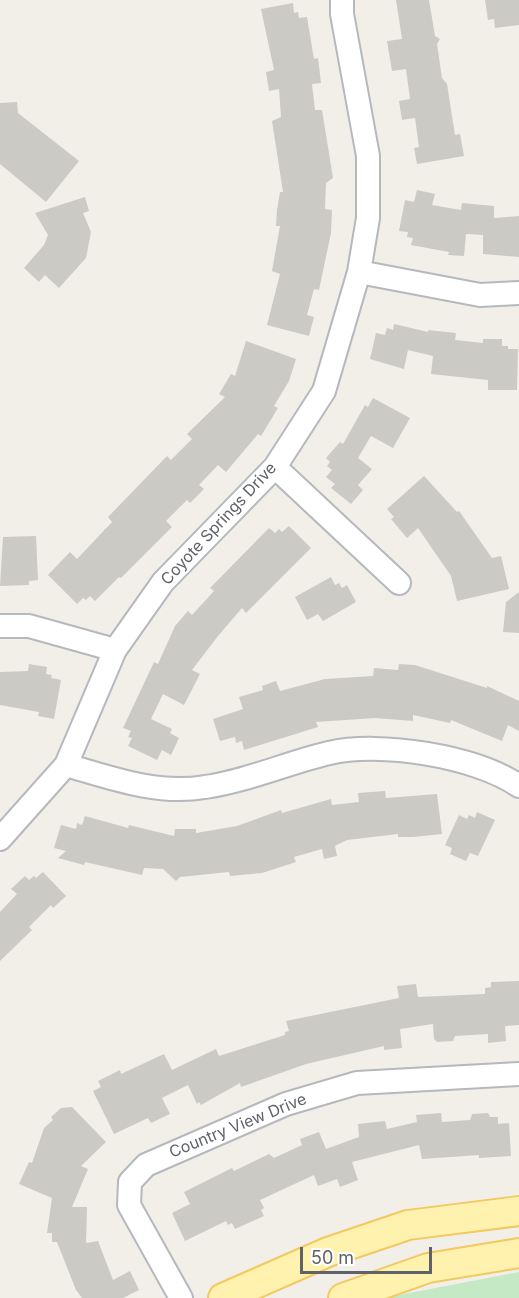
<!DOCTYPE html>
<html>
<head>
<meta charset="utf-8">
<style>
  body { margin:0 }
  #map { position:relative; width:519px; height:1298px; overflow:hidden; background:#f1efe8; font-family:Inter,sans-serif }
  canvas { display:block }
  .scale { position:absolute; left:300px; top:1247px; width:132px; height:27px; box-sizing:border-box; border:3px solid #5f6368; border-top:0; padding-left:8px; font-size:18px; line-height:21px; white-space:nowrap; color:#5f6368; -webkit-text-stroke:4px #fff; paint-order:stroke }
</style>
</head>
<body>
<div id="map">
<canvas width="519" height="1298"></canvas>
<div class="scale">50 m</div>
</div>
<script>
const ctx = document.querySelector('canvas').getContext('2d');
ctx.lineJoin = 'round';
function paint(path, color) {
  ctx.fillStyle = color;
  ctx.fill(path, 'evenodd');
}
function strokePath(path, color, width, dash) {
  ctx.strokeStyle = color;
  ctx.lineWidth = width;
  ctx.lineCap = dash ? 'butt' : 'round';
  ctx.setLineDash(dash || []);
  ctx.stroke(path);
}
function drawText(font, color, halo, rows, align = 'center') {
  ctx.font = font + ' Inter,sans-serif';
  ctx.lineWidth = 4.5;
  ctx.setLineDash([]);
  ctx.textBaseline = 'middle';
  ctx.strokeStyle = halo;
  ctx.fillStyle = color;
  for (const [text, x, y, turn = 0] of rows) {
    ctx.save();
    ctx.translate(x, y);
    ctx.rotate((+turn || 0) * Math.PI / 180);
    ctx.textAlign = isNaN(turn) ? turn : align;
    if (halo) ctx.strokeText(text, 0, 0);
    ctx.fillText(text, 0, 0);
    ctx.restore();
  }
}
paint(new Path2D(`
  M519,1272V1298H386L404,1294Z`), '#c5e8c5');
paint(new Path2D(`
  M396,0H429L435,36L440,39L437,44L442,78L447,84L455,135L460,134L464,156L417,164L414,148L419,147L415,118L402,120L399,101L410,99L406,69L392,71L387,41L402,39Z
  M485,0H519V25L495,28L494,19L488,20Z
  M293,3L294,13L298,12L299,18L307,17L314,59L318,58L321,83L312,84L315,110H322L333,178L326,183L325,209L332,210L331,233L319,290L314,289L307,315L314,317L309,336L267,325L280,274L272,271L280,226H276L277,210L280,192H283L272,121L281,117L279,89L269,91L266,72L274,70L261,9Z
  M17,102L18,113L79,161L46,202L0,164V103Z
  M417,190L435,194L432,205L461,210L462,203L494,206V218L519,216V257L483,254V235L466,234L464,256L448,255L449,252L411,245L413,238L407,237L408,232L399,231L405,200L414,202Z
  M85,197L89,211L83,213L91,232L86,258L59,288L45,275L39,282L24,268L44,245L48,235L35,213Z
  M394,324L428,332V330L456,333L455,340L483,343V339H502V346H508V349H518L517,390H488V380L431,374L433,356L408,350L404,369L370,359L376,333L385,335L387,328L393,330Z
  M246,341L296,359L289,381L274,406L278,408L261,436L258,434L226,472L218,465L199,485L204,489L190,503L187,500L166,521L172,527L121,578L119,577L95,601L90,596L86,600L83,598L77,604L48,575L70,552L77,559L112,522L108,517L167,456L171,460L192,439L187,434L225,397L219,394L231,374L235,376Z
  M373,398L410,418L393,448L371,436L358,458L372,469L358,485L363,490L351,504L331,488L335,484L326,477L332,470L327,466L330,462L326,458L340,442L343,444L365,405L368,407Z
  M424,476L457,512L459,511L492,558L501,556L509,589L457,601L451,576L418,528L407,538L391,519L394,517L387,509Z
  M289,526L311,548L246,613L242,608L218,636L192,670L200,674L184,705L163,694L151,719L172,729L170,733L179,738L171,755L162,750L157,760L128,746L132,738L128,737L131,731L123,728L154,662L158,664L175,626L188,611L192,615L214,591L210,588L269,528L275,533L279,529L282,532Z
  M36,536L38,580L29,581V585L0,586L3,537Z
  M331,577L335,585L339,583L342,588L347,585L356,602L323,621L318,614L307,620L295,597Z
  M519,592V633L503,632L506,602Z
  M29,664L47,667L46,674L52,675L51,678L61,680L54,719L38,716L39,712L0,705V672L28,671Z
  M399,664L415,665L487,688V686L519,701V731L508,725L502,741L451,720L450,723L413,715V721L375,718L316,722L318,727L244,750L242,741L236,743L235,737L220,741L213,719L243,709L239,697L263,690L262,686L276,681L280,691L325,679L373,676L374,668L398,670Z
  M385,791L386,798L437,794L442,834L413,837H398V834L347,840L335,846L337,856L324,859L322,849L294,857L296,862L262,873L230,876L229,872L180,877L176,881L163,869L144,868L142,875L85,862L84,865L58,858L66,851L54,848L61,825L76,829L77,823L82,825L85,816L128,828L129,825L174,836L175,829H196V833L237,826L281,810L282,813L331,799L332,805L359,802L358,793Z
  M477,812L495,820L478,856L470,853L466,861L450,854L452,848L445,845L459,815L467,819L469,815L475,818Z
  M43,872L66,896L53,908L51,905L29,927L32,930L0,961V912L17,894L11,889L25,876L29,880L34,876L36,878Z
  M519,981V1025L505,1026L506,1041L488,1043V1034L455,1036L453,1041L437,1042L434,1039L433,1024L400,1029L402,1048L384,1050V1046L306,1064L241,1087L240,1083L201,1105L199,1102L197,1104L188,1085L162,1098L170,1114L151,1123L148,1118L114,1134L93,1091L101,1087L98,1081L120,1070L121,1074L164,1054L172,1070L216,1049L219,1056L285,1035V1032L289,1031L286,1021L399,998L397,986L416,984L418,997L485,994V988L491,987V982Z
  M72,1107L106,1142L81,1166L88,1169L72,1207H87L86,1243L98,1241L113,1280L130,1271L139,1290L123,1298H82L76,1290L57,1242H52V1233H47L52,1198L19,1184L29,1162L32,1163L44,1128L53,1120L51,1117L61,1108Z
  M441,1113L442,1122L470,1120L472,1114L488,1113L490,1117H498V1124L509,1123L511,1156L479,1158V1155L422,1159L419,1145L352,1162L358,1180L340,1187L337,1179L318,1186L314,1175L260,1200L264,1208L261,1210L264,1216L235,1229L232,1223L228,1225L226,1221L185,1241L172,1213L190,1204L184,1192L232,1168L234,1171L269,1154L274,1158L302,1145L300,1139L319,1132L326,1149L359,1137L358,1124L385,1121L387,1129L417,1122L416,1115Z`), '#cccac5');
const minor = new Path2D(`
  M359,272L480,295L519,293
  M275,467L399,583
  M0,626H29L115,650
  M66,765C111,778 157,795 205,787C247,781 287,763 329,753C379,741 476,756 519,786
  M0,839L66,765L115,650L163,582L275,467L324,391L359,272L368,218V156L342,14V0
  M181,1298L129,1205L130,1182L146,1165L286,1104L357,1083L519,1074`);
const major = new Path2D(`
  M223,1298L328,1252L408,1225L519,1211
  M343,1298L428,1268L519,1253`);
strokePath(minor, '#b5b8bc', 26);
strokePath(major, '#f2c960', 32);
strokePath(minor, '#fff', 22);
strokePath(major, '#fff2af', 28);
drawText('16px', '#5f6368', '#fff', [
  ["Coyote Springs Drive",219,524,-47],
  ["Country View Drive",238,1126,-22]
]);
</script>
</body>
</html>
